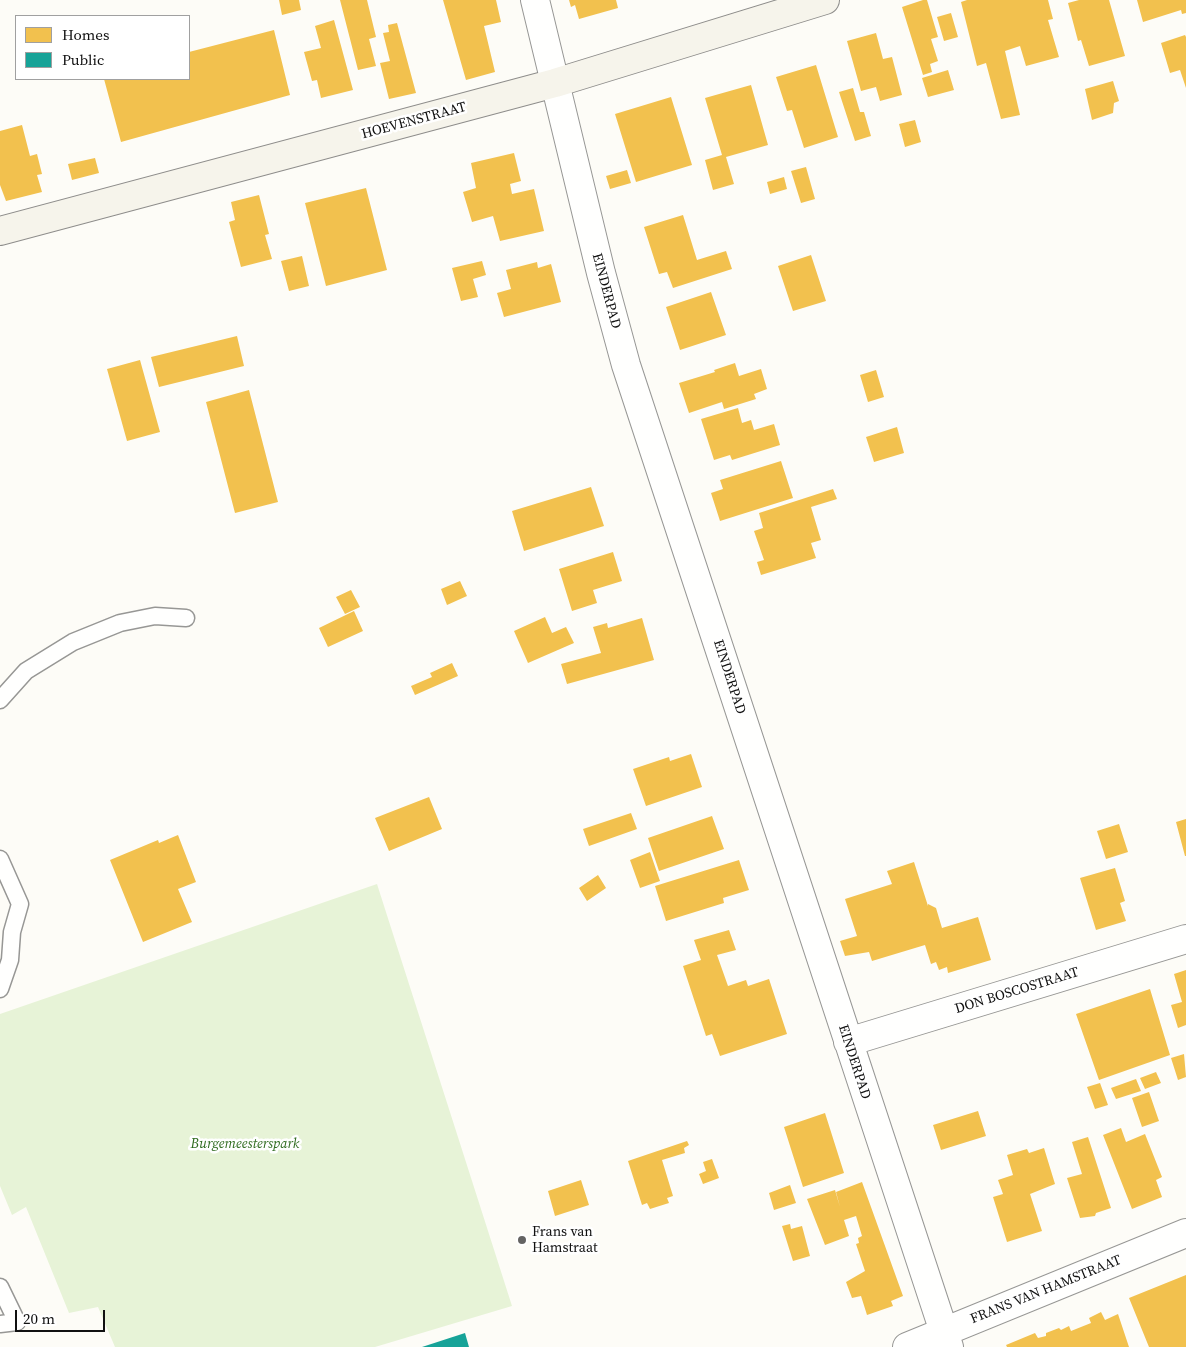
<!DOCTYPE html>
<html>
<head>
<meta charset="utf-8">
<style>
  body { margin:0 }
  #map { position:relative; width:1186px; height:1347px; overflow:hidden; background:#fdfcf7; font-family:"Source Serif 4",serif }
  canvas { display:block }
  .legend { position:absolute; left:15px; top:15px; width:175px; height:65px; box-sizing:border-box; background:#fff; border:1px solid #a0a0a0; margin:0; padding:6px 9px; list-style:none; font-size:15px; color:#111 }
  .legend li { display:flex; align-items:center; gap:10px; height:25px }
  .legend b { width:25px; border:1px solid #a0a0a0 }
  .scale { position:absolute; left:15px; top:1310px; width:90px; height:22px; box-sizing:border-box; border:2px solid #111; border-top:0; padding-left:6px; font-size:15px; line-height:18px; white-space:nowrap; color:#111; -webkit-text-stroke:4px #fff; paint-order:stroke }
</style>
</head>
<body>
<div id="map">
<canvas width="1186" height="1347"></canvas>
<ul class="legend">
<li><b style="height:14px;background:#f2c14e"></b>Homes</li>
<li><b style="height:14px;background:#17a398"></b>Public</li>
</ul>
<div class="scale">20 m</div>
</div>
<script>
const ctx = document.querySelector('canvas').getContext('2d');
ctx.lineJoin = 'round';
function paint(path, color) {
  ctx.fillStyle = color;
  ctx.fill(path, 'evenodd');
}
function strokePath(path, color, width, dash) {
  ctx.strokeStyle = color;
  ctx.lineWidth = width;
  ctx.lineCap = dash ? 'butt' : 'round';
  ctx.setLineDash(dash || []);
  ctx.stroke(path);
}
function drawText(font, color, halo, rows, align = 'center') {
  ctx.font = font + ' "Source Serif 4",serif';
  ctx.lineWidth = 5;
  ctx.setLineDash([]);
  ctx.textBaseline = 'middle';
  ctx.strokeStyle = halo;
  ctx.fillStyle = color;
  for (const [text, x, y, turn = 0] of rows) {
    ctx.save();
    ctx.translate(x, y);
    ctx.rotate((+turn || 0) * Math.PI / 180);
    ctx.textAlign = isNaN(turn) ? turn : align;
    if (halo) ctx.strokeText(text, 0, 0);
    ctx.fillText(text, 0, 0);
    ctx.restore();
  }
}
paint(new Path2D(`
  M377,884L512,1306L375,1347H115L98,1307L69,1313L26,1207L12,1215L0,1186V1014Z`), '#e7f3d7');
paint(new Path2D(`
  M279,0H299L301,10L282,15Z
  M340,0H367L376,37L369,39L376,66L358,70Z
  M443,0H496L501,22L484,26L495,72L466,80Z
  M569,0H616L618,8L579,19L575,5L571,7Z
  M923,0H927L938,37L931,39L938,61L930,64L932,72L923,75L902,7Z
  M967,0H1048L1053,19L1048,20L1059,57L1026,66L1020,46L1005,51L1020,115L1001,119L986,63L977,66L961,2Z
  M1079,0H1109L1125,56L1089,66L1081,40L1078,41L1068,3Z
  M1137,0H1186V13L1182,14L1181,10L1143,22Z
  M951,13L958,37L944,41L937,17Z
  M334,20L353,90L321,98L317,80L312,81L304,52L321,48L315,26Z
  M397,23L416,93L389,99L380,63L390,61L383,33L389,32L388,25Z
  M274,30L290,95L121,142L104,79H189V52Z
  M876,33L883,59L892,57L902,95L880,101L876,87L861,91L847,41Z
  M1185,35L1186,37V88L1180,70L1170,73L1161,43Z
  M816,65L838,137L804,148L792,110L787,111L776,77Z
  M948,70L954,90L928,97L922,78Z
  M1113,81L1119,101L1114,103L1113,113L1092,120L1085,89Z
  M751,85L768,145L726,157L734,184L713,190L705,160L722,155L705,98Z
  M853,88L860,112H864L871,136L855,141L839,92Z
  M671,97L692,165L636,182L615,114Z
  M915,120L921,142L905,147L899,124Z
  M22,125L30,156L37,154L42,174L37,175L42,192L6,201L0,185V131Z
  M514,153L521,181L510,184L512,194L534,189L544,231L500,241L493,216L472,222L463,192L476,188L471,163Z
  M95,158L99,173L72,180L68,164Z
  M806,167L815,199L801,203L791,171Z
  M627,170L631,183L610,189L606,176Z
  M784,177L787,189L770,194L767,182Z
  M366,188L387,270L326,286L305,203Z
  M259,195L269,234L265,235L272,259L241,267L229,222L235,220L231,202Z
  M683,215L697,260L726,251L732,269L673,288L667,272L659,274L644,227Z
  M811,255L826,301L793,311L778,266Z
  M302,256L309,286L289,291L281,261Z
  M482,261L486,275L473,279L478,297L461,301L452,268Z
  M537,262L538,268L551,264L561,302L504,317L497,293L511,289L506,270Z
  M711,292L726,335L680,350L666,307Z
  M237,336L244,366L159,387L151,357Z
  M140,360L160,432L127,441L107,369Z
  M735,363L739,376L761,369L767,389L754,394L756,399L724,409L722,402L689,413L679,383L715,372L714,370Z
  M876,370L884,397L868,402L860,375Z
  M249,390L278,502L235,513L206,402Z
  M738,408L742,423L751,420L754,430L774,424L780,445L732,460L730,455L714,460L701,419Z
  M897,427L904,453L874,462L866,437Z
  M781,461L793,498L720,521L711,493L723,489L720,480Z
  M591,487L604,526L524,551L512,511Z
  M833,489L837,499L811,507L821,540L811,543L816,558L761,575L757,562L764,560L754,531L763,528L759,513Z
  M613,552L622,581L593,590L597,603L572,611L559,569Z
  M460,581L467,596L447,605L441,589Z
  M351,590L360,607L345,614L336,597Z
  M354,611L363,631L328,647L319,628Z
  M545,617L552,633L566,627L574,643L528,663L514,631Z
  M642,618L654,660L567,684L561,664L601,653L593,627L607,623L608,628Z
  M452,663L458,676L415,695L411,686L432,677L430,673Z
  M691,754L702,787L646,806L633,769L669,757L670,761Z
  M429,797L442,829L389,851L375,818Z
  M631,813L637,829L589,846L583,829Z
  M712,816L724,849L659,871L648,838Z
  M1186,819V856H1185L1176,822Z
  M1119,824L1128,852L1106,859L1097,831Z
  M178,835L196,882L178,889L192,922L143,942L110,860L158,840L159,843Z
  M650,852L660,881L640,888L630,860Z
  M739,860L749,890L723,898L724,903L666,921L655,886Z
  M914,862L928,906V904L936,908L942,928L978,917L991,960L948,973L947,967L939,970L936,962L931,964L925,945L872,961L869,952L845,956L840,941L857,936L845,899L892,884L887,871Z
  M1115,868L1125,901L1120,903L1126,921L1096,930L1080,878Z
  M598,875L606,888L587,901L579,888Z
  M729,930L736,950L717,955L728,986L746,980L748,986L769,979L787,1034L720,1056L712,1034L706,1036L683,966L701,960L694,940Z
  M1186,970V1025L1178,1028L1171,1005L1182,1002L1174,974Z
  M1150,989L1170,1055L1099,1080L1076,1014Z
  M1184,1054L1186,1077L1178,1080L1171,1058Z
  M1156,1072L1161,1083L1145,1089L1140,1078Z
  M1136,1079L1141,1091L1116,1099L1111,1088Z
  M1100,1083L1108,1105L1095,1109L1087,1087Z
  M1149,1092L1159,1121L1142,1127L1132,1098Z
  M978,1111L986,1136L941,1150L933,1125Z
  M825,1113L844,1173L803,1187L784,1127Z
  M1121,1128L1126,1142L1145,1134L1162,1177L1156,1180L1162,1197L1132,1209L1103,1135Z
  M1088,1137L1111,1208L1096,1213L1095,1216L1080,1218L1067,1178L1082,1174L1072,1142Z
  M687,1141L689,1145L684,1148L685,1153L662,1160L673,1196L667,1198L669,1203L650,1209L647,1203L642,1205L628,1161Z
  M1044,1148L1055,1184L1030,1194L1042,1231L1007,1242L993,1197L1003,1194L998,1180L1013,1175L1007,1155L1027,1149L1029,1153Z
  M712,1159L719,1178L703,1184L699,1174L706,1171L703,1162Z
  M581,1180L589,1205L555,1216L548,1191Z
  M862,1182L903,1296L891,1301L893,1306L867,1315L861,1296L852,1298L846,1282L865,1271L856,1244L859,1243L858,1238L862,1236L856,1216L844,1220L849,1236L825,1245L807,1199L835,1190L840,1207L836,1192Z
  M790,1185L796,1203L774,1210L769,1193Z
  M790,1224L791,1229L802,1226L810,1256L793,1261L782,1226Z
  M1186,1275V1347H1149L1129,1298Z
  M1101,1312L1105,1320L1118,1314L1129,1347H1007L1006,1345L1035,1333L1038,1338L1046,1336V1333L1059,1328L1061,1330L1069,1326L1071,1331L1091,1323L1089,1318Z`), '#f2c14e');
paint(new Path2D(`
  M465,1333L469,1347H422Z`), '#17a398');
const lane = new Path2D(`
  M0,700L26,671L73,642L120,623L155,616L186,618
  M0,859L20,904L12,932L10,960L0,989
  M0,1287L17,1322L0,1324`);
const street = new Path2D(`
  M535,0L601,273L626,365L949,1347
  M848,1042L1186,939
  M907,1347L1186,1233`);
const secondary = new Path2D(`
  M0,231L555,83L825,0`);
strokePath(lane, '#979795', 19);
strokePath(street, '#979795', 30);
strokePath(secondary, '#8e8d8b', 30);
strokePath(lane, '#fffffe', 16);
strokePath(street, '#fffffe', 28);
strokePath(secondary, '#f6f4eb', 28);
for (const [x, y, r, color] of [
  [522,1240,5,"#646362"]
]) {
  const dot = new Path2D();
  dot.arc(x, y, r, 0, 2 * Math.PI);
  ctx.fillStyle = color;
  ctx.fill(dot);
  strokePath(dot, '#fff', 2);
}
drawText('14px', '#111', '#fff', [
  ["HOEVENSTRAAT",414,121,-15],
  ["EINDERPAD",606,291,75],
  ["EINDERPAD",729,677,72],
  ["DON BOSCOSTRAAT",1017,991,-17],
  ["EINDERPAD",854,1062,72],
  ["FRANS VAN HAMSTRAAT",1046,1290,-22]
]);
drawText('italic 14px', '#2f6b1f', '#fff', [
  ["Burgemeesterspark",245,1144]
]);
drawText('14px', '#111', '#fff', [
  ["Frans van",532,1232],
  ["Hamstraat",532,1248]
], 'left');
</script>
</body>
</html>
